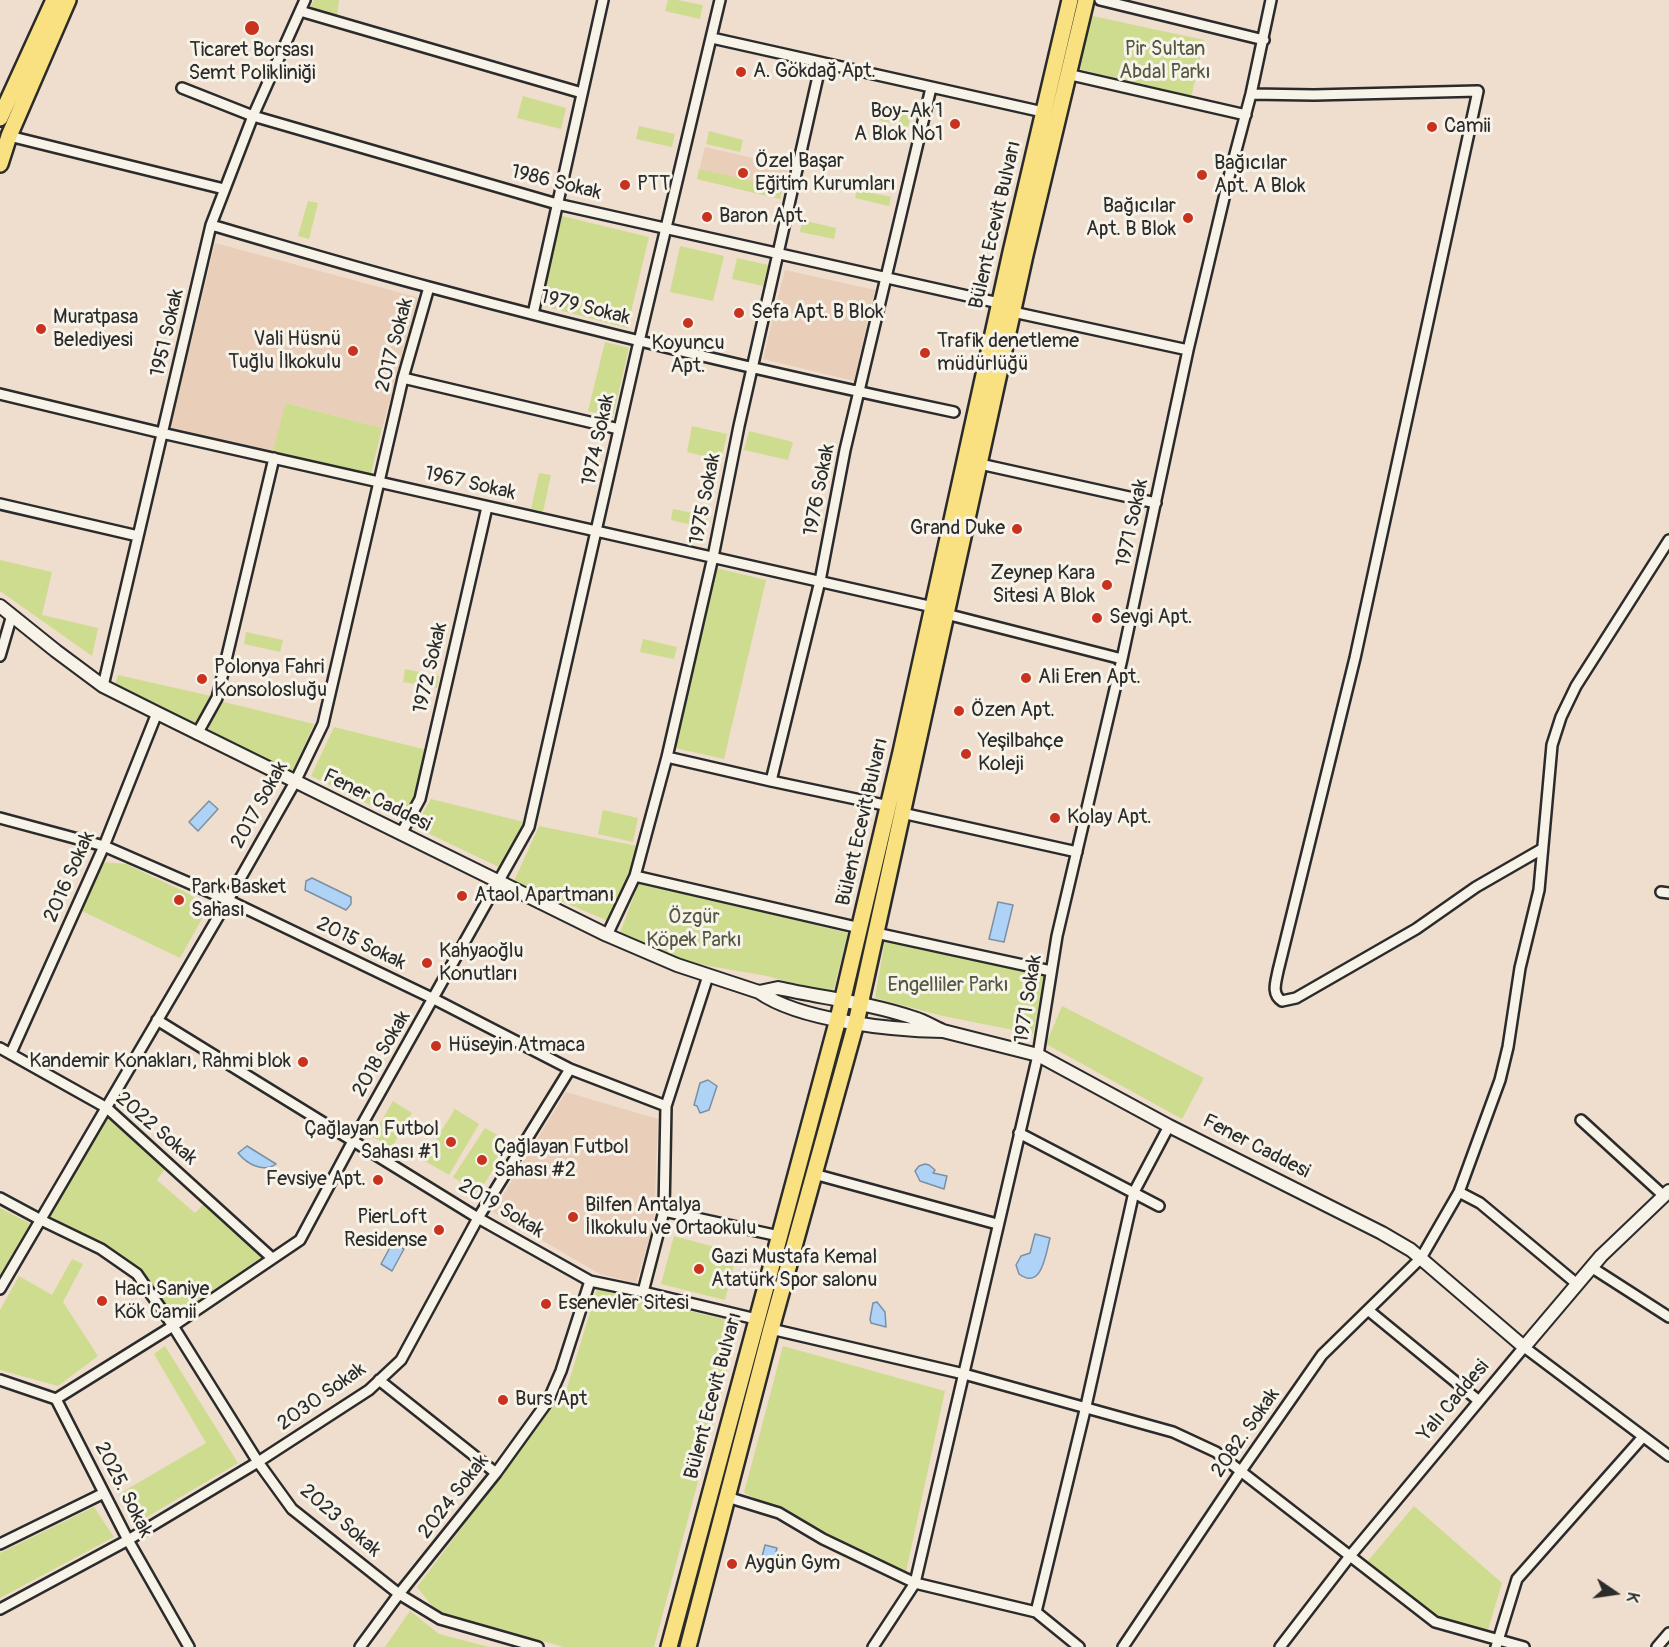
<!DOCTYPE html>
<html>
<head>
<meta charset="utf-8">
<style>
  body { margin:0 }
  #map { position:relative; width:1669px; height:1647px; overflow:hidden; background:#efddcd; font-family:Pangolin,sans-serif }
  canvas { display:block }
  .north { position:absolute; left:1585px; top:1563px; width:60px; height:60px; -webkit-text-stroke:4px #f7f3e8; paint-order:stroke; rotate:103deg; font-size:16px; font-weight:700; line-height:24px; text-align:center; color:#2b2b2b }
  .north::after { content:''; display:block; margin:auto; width:21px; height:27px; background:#2b2b2b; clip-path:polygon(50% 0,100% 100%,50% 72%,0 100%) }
</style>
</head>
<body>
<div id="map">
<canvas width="1669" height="1647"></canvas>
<div class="north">K</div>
</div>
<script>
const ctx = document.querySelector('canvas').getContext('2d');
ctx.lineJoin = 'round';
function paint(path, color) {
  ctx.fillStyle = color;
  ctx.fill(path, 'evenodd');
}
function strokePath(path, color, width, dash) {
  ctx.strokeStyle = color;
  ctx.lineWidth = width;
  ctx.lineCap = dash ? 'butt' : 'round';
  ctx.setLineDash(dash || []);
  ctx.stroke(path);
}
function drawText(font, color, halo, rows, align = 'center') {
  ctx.font = font + ' Pangolin,sans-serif';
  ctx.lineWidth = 6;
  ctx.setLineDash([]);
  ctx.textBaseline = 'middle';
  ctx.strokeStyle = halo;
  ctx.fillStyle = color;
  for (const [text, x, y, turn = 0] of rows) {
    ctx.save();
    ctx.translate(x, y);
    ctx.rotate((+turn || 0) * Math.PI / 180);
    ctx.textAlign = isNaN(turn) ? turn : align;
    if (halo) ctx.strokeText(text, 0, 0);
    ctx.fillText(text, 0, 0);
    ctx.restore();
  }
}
paint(new Path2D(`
  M705,147L788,166L780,199L697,179Z
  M215,243L420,298L382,428L287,403L272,454L170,429Z
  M785,270L875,290L854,381L763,359Z
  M566,1092L658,1119L654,1223L636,1283L600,1274L493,1212Z`), '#e9ceba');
paint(new Path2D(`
  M314,0H339L337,17L310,8Z
  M668,0H677L703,5L700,19L665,11Z
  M1088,15L1204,40L1191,98L1076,68Z
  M523,96L566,108L561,129L517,118Z
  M876,107L911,115L908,127L873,119Z
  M639,126L675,134L672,147L636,139Z
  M709,131L743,140L740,152L706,144Z
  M699,169L783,188L780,199L697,179Z
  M857,190L891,197L889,206L855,198Z
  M308,201L318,203L309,239L298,236Z
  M562,216L649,237L627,328L540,305Z
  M802,220L836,228L834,239L800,232Z
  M680,246L724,256L713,301L670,292Z
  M737,258L768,265L763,286L732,279Z
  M605,342L629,348L613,417L588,411Z
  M286,403L382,428L370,478L272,454Z
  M692,426L727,434L721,460L687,452Z
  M749,431L793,442L788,460L744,450Z
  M539,473L551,475L543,512L531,509Z
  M673,509L708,516L706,528L671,520Z
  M0,560L52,572L42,615L98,628L92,656L0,591Z
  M716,568L766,580L724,759L675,748Z
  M246,632L283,640L280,652L244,644Z
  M643,639L677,647L674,659L640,652Z
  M405,669L439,676L437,688L403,682Z
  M118,675L211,696L196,724L115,685Z
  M220,701L314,724L292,773L209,730V722Z
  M334,727L427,750L415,798L401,820L311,776Z
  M431,799L524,822L503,869L415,827Z
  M603,810L638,818L633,842L598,834Z
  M539,826L637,846L629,874L608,921L514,881Z
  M101,862L126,864L189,894L208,908L180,958L80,910Z
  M639,882L848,933L834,988L830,993L767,976L686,962L620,933Z
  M885,940L1045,975L1033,1034L943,1016L875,998Z
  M1062,1006L1204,1078L1182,1119L1046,1044Z
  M393,1101L412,1113L392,1147L372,1137Z
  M455,1109L479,1124L449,1175L423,1160Z
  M108,1118L165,1169L157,1180L195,1213L203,1205L262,1257L174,1317L138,1267L106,1245L49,1216Z
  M485,1128L510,1142L478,1194L453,1177Z
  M0,1208L33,1225L0,1278Z
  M674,1236L737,1253L725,1300L661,1284Z
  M72,1259L83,1264L63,1302L98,1356L58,1386L0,1370V1310L19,1276L52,1295Z
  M597,1289L740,1323L654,1647H564L437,1612L417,1587L567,1388Z
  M165,1346L238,1463L135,1524L119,1494L206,1443L154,1354Z
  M783,1346L945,1391L906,1572L744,1493Z
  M1414,1506L1502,1583L1488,1630L1437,1617L1368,1561Z
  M94,1507L114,1537L0,1598V1553Z
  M410,1611L439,1634L489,1647H385Z`), '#cedc8f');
const water = new Path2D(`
  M209,801L218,809L198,831L189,822Z
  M312,878L351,897V904L346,910L305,890L306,881Z
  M998,902L1013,905L1004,942L989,939Z
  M708,1080L717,1086L709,1110L700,1113L697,1106L694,1105L700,1083Z
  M247,1146L276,1164C263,1173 247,1164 238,1153Z
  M925,1164L929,1165L935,1170L933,1173L947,1176L944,1189L920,1181L915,1171L919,1166Z
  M1035,1234L1050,1238C1046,1253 1042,1291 1019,1274L1016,1265L1021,1256L1030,1253Z
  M393,1242L404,1249L392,1271L381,1264Z
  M877,1302L885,1312L886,1327L871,1323L870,1319L873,1303Z
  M765,1545L777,1548L772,1568L760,1565Z`);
paint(water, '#afd3f7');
strokePath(water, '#7a90a5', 1.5);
const minor = new Path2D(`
  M1100,0L1264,40
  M300,11L582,93
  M712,38L1043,112
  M1067,74L1246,115
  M182,88L253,116L557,204L999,303
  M1251,94L1314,95L1478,91L1355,658L1278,971C1276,982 1271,994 1282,1001L1296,998L1416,929L1476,887L1542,849
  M9,136L224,189
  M211,225C284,246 356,268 429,287C603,334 778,375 954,412
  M1013,312L1188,350
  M533,314L603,0
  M403,378L619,429
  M0,394L162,433L933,607
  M980,464L1156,503
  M0,504L138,536
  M946,614L1122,659
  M0,656L12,615
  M103,686L211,225L253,116L305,0
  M197,734L217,698L274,458
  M667,757L771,781
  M889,806L771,781L820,581L845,450L931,88
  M902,813L1077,852
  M0,818L104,846L228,900L434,999L570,1069L666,1106
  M401,834L420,799L487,507
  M635,876L860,928
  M1661,892L1669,893
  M876,933L1051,971
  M607,935L635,876L667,757L713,557L739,426L821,63
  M157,1020L478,1218L590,1281L643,1292L756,1319
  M0,1048L107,1108L272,1258
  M11,1053L104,846L157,713
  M1581,1120L1664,1196
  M1169,1126L1134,1192L1086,1406L1036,1612L915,1583L1038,1055L1057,936L1122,659L1188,350L1230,173L1251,94L1271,0
  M1019,1133L1159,1206
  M814,1174L997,1224
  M1459,1192L1480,1203L1577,1284
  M0,1198L41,1220L101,1249L137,1274L173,1326L258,1462L292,1509L399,1594L360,1647
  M664,1211L779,1236
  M1591,1267L1669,1317
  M0,1289L228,900L295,782L323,724L403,378L429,287
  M643,1292L664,1211L666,1106L708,976
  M1368,1310L1479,1401
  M771,1329L964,1374L1173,1432L1216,1452L1435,1622L1524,1647
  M0,1380L56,1399L128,1540L189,1647
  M379,1380L496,1473
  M56,1399L173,1326L300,1240L354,1139L529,827L637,350L720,0
  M727,1497L779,1513L823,1539L915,1583L873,1647
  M0,1544L104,1493
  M0,1609L128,1540L258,1462L369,1390L401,1360L478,1218L570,1069
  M1036,1612L1079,1647
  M538,1647L440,1619L399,1594L496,1473L548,1401L561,1371L590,1281
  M1123,1647L1241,1471L1322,1355L1421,1258L1459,1192L1500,1080L1508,1047L1520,968L1539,890L1552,745L1561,717L1576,686L1669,540
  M1280,1647L1350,1556L1524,1347L1669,1456
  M1496,1647L1517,1579L1642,1438
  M1657,1647L1669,1633`);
const tertiary = new Path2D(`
  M0,606L56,651L103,686L157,713L607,935L677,965L759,992
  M778,988C823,998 870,1003 914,1018C924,1021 934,1027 943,1031C893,1030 800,1021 759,992Z
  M943,1031L1038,1055L1169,1126L1382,1233L1411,1250L1524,1347L1601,1256L1669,1191`);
const primary = new Path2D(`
  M0,118L54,0
  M0,164L9,136L68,0
  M669,1647L838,1019L901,752L1011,252L1070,0
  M688,1647L771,1329L856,1023L1025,255L1086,0`);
strokePath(minor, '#2b2b2b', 14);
strokePath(tertiary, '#2b2b2b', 16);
strokePath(primary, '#2b2b2b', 20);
strokePath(minor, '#f7f3e8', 9);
strokePath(tertiary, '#f7f3e8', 12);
strokePath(primary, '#f9e181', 15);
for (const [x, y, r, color] of [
  [252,28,8,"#c8321e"],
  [741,72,6,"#c8321e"],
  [955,124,6,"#c8321e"],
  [1432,127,6,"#c8321e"],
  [743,173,6,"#c8321e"],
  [1202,175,6,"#c8321e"],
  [625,185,6,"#c8321e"],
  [707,217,6,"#c8321e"],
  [1188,218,6,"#c8321e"],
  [739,313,6,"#c8321e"],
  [688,323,6,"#c8321e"],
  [41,329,6,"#c8321e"],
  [353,351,6,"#c8321e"],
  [925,353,6,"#c8321e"],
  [1017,529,6,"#c8321e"],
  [1107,585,6,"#c8321e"],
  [1097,618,6,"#c8321e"],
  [1026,678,6,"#c8321e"],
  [202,679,6,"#c8321e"],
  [959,711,6,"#c8321e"],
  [966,754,6,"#c8321e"],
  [1055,818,6,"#c8321e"],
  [462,896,6,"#c8321e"],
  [179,900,6,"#c8321e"],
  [427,963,6,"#c8321e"],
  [436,1046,6,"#c8321e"],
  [303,1062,6,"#c8321e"],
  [451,1142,6,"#c8321e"],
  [482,1160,6,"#c8321e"],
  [378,1180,6,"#c8321e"],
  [573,1217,6,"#c8321e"],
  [439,1230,6,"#c8321e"],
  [699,1269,6,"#c8321e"],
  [102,1301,6,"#c8321e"],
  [546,1304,6,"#c8321e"],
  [503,1400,6,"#c8321e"],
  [732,1564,6,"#c8321e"]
]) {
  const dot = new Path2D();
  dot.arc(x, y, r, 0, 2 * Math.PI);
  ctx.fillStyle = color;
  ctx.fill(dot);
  strokePath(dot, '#f7f3e8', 2);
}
drawText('20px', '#545744', '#f7f3e8', [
  ["Pir Sultan",1165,50],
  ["Abdal Parkı",1165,73],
  ["Özgür",694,918],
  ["Köpek Parkı",694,941],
  ["Engelliler Parkı",948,986]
]);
drawText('20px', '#2b2b2b', '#f7f3e8', [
  ["Ticaret Borsası",252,51,"center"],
  ["Semt Polikliniği",252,74,"center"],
  ["A. Gökdağ Apt.",753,72],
  ["Boy-Ak 1",943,112,"right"],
  ["A Blok No1",943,135,"right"],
  ["Camii",1444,127],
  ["Özel Başar",755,162],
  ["Eğitim Kurumları",755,185],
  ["Bağıcılar",1214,164],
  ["Apt. A Blok",1214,187],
  ["PTT",637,185],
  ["Bağıcılar",1176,207,"right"],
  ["Apt. B Blok",1176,230,"right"],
  ["Baron Apt.",719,217],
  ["Sefa Apt. B Blok",751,313],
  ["Muratpasa",53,318],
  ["Belediyesi",53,341],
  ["Vali Hüsnü",341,340,"right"],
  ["Tuğlu İlkokulu",341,363,"right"],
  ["Trafik denetleme",937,342],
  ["müdürlüğü",937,365],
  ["Koyuncu",688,344,"center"],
  ["Apt.",688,367,"center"],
  ["Grand Duke",1005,529,"right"],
  ["Zeynep Kara",1095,574,"right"],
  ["Sitesi A Blok",1095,597,"right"],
  ["Sevgi Apt.",1109,618],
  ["Polonya Fahri",214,668],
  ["Konsolosluğu",214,691],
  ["Ali Eren Apt.",1038,678],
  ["Özen Apt.",971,711],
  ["Yeşilbahçe",978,742],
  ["Koleji",978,765],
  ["Kolay Apt.",1067,818],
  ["Park Basket",191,888],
  ["Sahası",191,911],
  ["Ataol Apartmanı",474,896],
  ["Kahyaoğlu",439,952],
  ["Konutları",439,975],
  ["Hüseyin Atmaca",448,1046],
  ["Kandemir Konakları, Rahmi blok",291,1062,"right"],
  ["Çağlayan Futbol",439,1130,"right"],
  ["Sahası #1",439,1153,"right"],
  ["Çağlayan Futbol",494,1148],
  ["Sahası #2",494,1171],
  ["Fevsiye Apt.",366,1180,"right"],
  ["Bilfen Antalya",585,1206],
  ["İlkokulu ve Ortaokulu",585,1229],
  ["PierLoft",427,1218,"right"],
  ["Residense",427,1241,"right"],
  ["Gazi Mustafa Kemal",711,1258],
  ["Atatürk Spor salonu",711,1281],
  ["Hacı Saniye",114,1290],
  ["Kök Camii",114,1313],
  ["Esenevler Sitesi",558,1304],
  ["Burs Apt",515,1400],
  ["Aygün Gym",744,1564]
], 'left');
drawText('20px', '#2b2b2b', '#f7f3e8', [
  ["1986 Sokak",556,183,14],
  ["Bülent Ecevit Bulvarı",996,225,-77],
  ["1979 Sokak",585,308,14],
  ["1951 Sokak",168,333,-77],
  ["2017 Sokak",395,345,-75],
  ["1974 Sokak",599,440,-78],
  ["1967 Sokak",470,484,13],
  ["1976 Sokak",820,490,-79],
  ["1975 Sokak",706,499,-79],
  ["1971 Sokak",1133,523,-78],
  ["1972 Sokak",431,668,-77],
  ["Fener Caddesi",377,801,26],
  ["2017 Sokak",260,805,-61],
  ["Bülent Ecevit Bulvarı",863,822,-77],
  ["2016 Sokak",70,877,-66],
  ["2015 Sokak",361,944,26],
  ["1971 Sokak",1029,999,-81],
  ["2018 Sokak",382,1054,-60],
  ["2022 Sokak",156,1129,41],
  ["Fener Caddesi",1256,1147,27],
  ["2019 Sokak",501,1209,31],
  ["Bülent Ecevit Bulvarı",714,1396,-75],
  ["2030 Sokak",322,1397,-35],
  ["Yalı Caddesi",1454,1401,-50],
  ["2082. Sokak",1246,1433,-55],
  ["2025. Sokak",123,1490,63],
  ["2024 Sokak",454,1497,-52],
  ["2023 Sokak",340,1521,41]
]);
</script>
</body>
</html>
